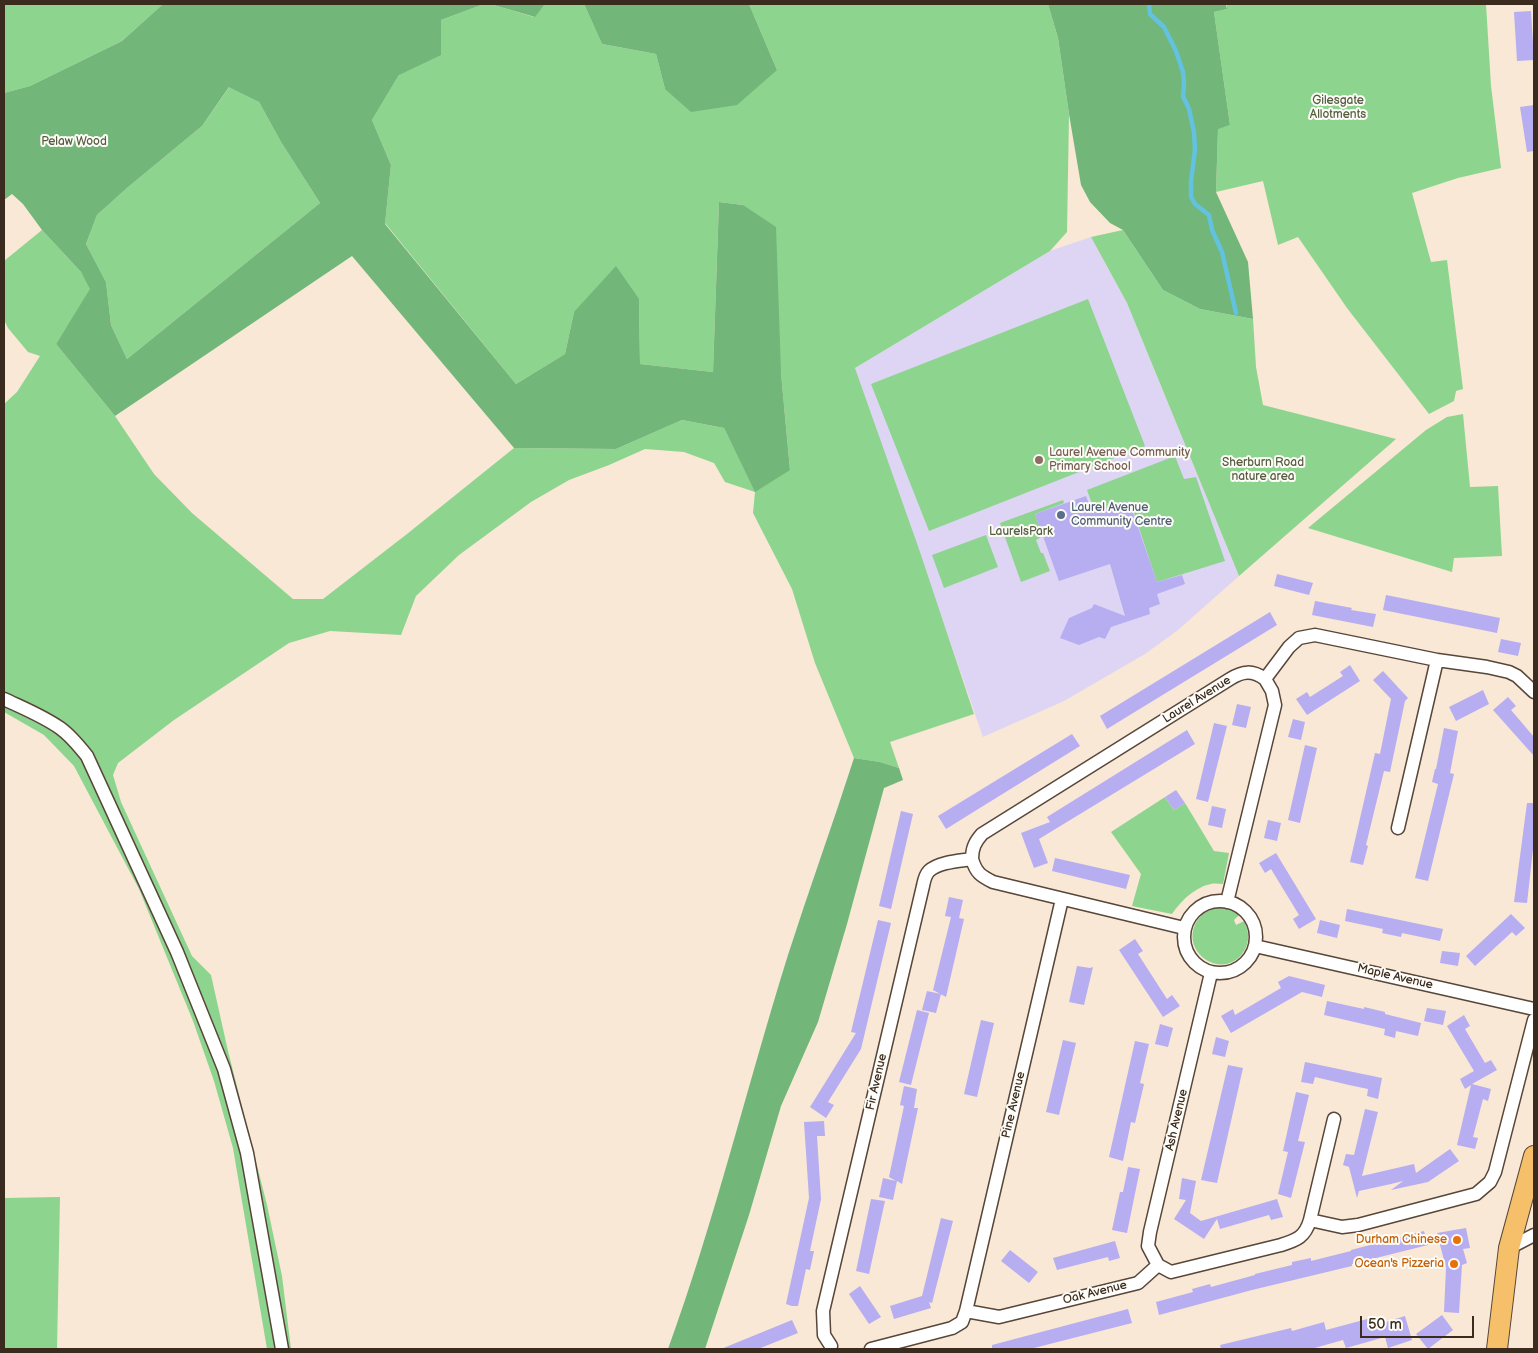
<!DOCTYPE html>
<html>
<head>
<meta charset="utf-8">
<style>
  body { margin:0 }
  #map { position:relative; width:1538px; height:1353px; overflow:hidden; background:#f8e8d5; font-family:"Balsamiq Sans",sans-serif }
  canvas { display:block }
  .frame { position:absolute; inset:0; border:5px solid #3b2a1e; pointer-events:none }
  .scale { position:absolute; left:1360px; top:1316px; width:114px; height:22px; box-sizing:border-box; border:2px solid #3b2a1e; border-top:0; padding-left:6px; font-size:15px; line-height:18px; white-space:nowrap; color:#3b2a1e; -webkit-text-stroke:4px #fdfcf7; paint-order:stroke }
</style>
</head>
<body>
<div id="map">
<canvas width="1538" height="1353"></canvas>
<div class="frame"></div>
<div class="scale">50 m</div>
</div>
<script>
const ctx = document.querySelector('canvas').getContext('2d');
ctx.lineJoin = 'round';
function paint(path, color) {
  ctx.fillStyle = color;
  ctx.fill(path, 'evenodd');
}
function strokePath(path, color, width, dash) {
  ctx.strokeStyle = color;
  ctx.lineWidth = width;
  ctx.lineCap = dash ? 'butt' : 'round';
  ctx.setLineDash(dash || []);
  ctx.stroke(path);
}
function drawText(font, color, halo, rows, align = 'center') {
  ctx.font = font + ' "Balsamiq Sans",sans-serif';
  ctx.lineWidth = 4;
  ctx.setLineDash([]);
  ctx.textBaseline = 'middle';
  ctx.strokeStyle = halo;
  ctx.fillStyle = color;
  for (const [text, x, y, turn = 0] of rows) {
    ctx.save();
    ctx.translate(x, y);
    ctx.rotate((+turn || 0) * Math.PI / 180);
    ctx.textAlign = isNaN(turn) ? turn : align;
    if (halo) ctx.strokeText(text, 0, 0);
    ctx.fillText(text, 0, 0);
    ctx.restore();
  }
}
paint(new Path2D(`
  M1091,237L1127,303L1239,576L1178,630L1145,654L1064,701L983,737L855,368L1050,251Z`), '#ded5f5');
paint(new Path2D(`
  M4,4H163L122,41L30,86L4,93Z
  M484,4H490L534,17L545,4H584L602,44L656,54L665,89L777,70L749,4H1048L1058,38L1069,114L1067,232L1050,251L855,368L920,552L974,714L890,742L899,768L880,762L854,758L815,663L792,589L753,513L755,492L725,482L714,463L684,452L645,449L609,465L569,480L531,502L459,555L416,596L401,635L330,631L289,643L174,720L118,763L113,775L121,802L192,956L211,975L228,1051L267,1205L282,1276L291,1349H267L233,1148L214,1081L193,1021L139,889L74,766L44,735L4,712V404L17,392L40,356L28,352L8,328L4,320V261L42,230L81,272L91,289L56,344L115,416L154,474L192,513L293,599H323L407,534L514,448L616,449L682,420L724,428L755,491L790,469L781,373L743,205L719,202L713,372L640,364L639,299L574,312L565,354L516,384L385,223L391,165L372,120L399,75L441,20Z
  M1227,4H1486L1491,86L1501,168L1458,178L1412,193L1431,262L1447,260L1463,389L1456,391L1454,401L1429,414L1347,308L1298,237L1278,245L1263,181L1216,192L1218,128L1230,125L1214,12L1227,9Z
  M230,86L259,102L281,142L320,203L127,359L111,325L106,282L86,244L97,215L127,188L202,126Z
  M1123,230L1163,290L1200,309L1253,319L1256,367L1263,405L1396,439L1239,576L1127,303L1091,237Z
  M1088,299L1145,446L929,531L871,384Z
  M1463,414L1470,487L1498,486L1502,556L1454,558L1452,572L1308,528L1426,430L1447,417Z
  M1175,456L1184,479L1196,477L1225,561L1157,582L1130,501L1095,512L1087,490Z
  M1063,500L1064,503L1035,514L1043,536L1036,540L1041,553H1043L1050,571L1021,582L1000,523Z
  M986,535L998,567L944,588L932,555Z
  M1165,797L1174,810L1185,803L1214,851L1229,853L1223,884C1219,884 1215,883 1211,884C1195,887 1181,901 1172,914L1132,906L1141,874L1111,832Z
  M1219,907L1226,908L1240,914L1234,920L1236,925L1244,921C1249,930 1250,942 1244,951C1224,983 1178,952 1197,921C1203,912 1210,909 1219,907Z
  M60,1197L57,1349H4V1198Z`), '#8dd48e');
paint(new Path2D(`
  M163,4H484L441,20V55L399,75L372,120L391,165L385,224L516,384L565,354L574,312L616,266L639,299L640,364L713,372L719,202L743,205L776,227L781,373L790,470L755,492L724,428L682,420L616,449L514,448L352,256L115,416L56,344L90,289L81,272L42,230L23,204L12,194L4,200V93L30,86L122,41ZM229,87L259,102L281,142L320,203L127,359L111,325L106,282L86,244L97,215L127,188L202,126Z
  M490,4H545L535,17Z
  M584,4H749L777,70L737,105L691,112L665,89L656,54L602,44Z
  M1048,4H1226L1227,9L1214,12L1230,125L1218,129L1216,192L1248,262L1253,319L1200,309L1163,290L1123,230L1110,223L1090,202L1081,185L1069,114L1058,38Z
  M854,758L880,762L899,768L903,780L884,788L847,924L818,1022L781,1106L749,1215L705,1349H668C715,1220 747,1086 788,955C809,889 833,824 854,758Z`), '#72b679');
strokePath(new Path2D(`
  M1149,4L1150,14L1164,27L1176,51L1183,72L1184,84L1183,96L1189,109L1194,132L1195,150L1191,181V197L1195,204L1209,215L1212,230L1222,252L1236,313`), '#62c2e0', 4.5);
paint(new Path2D(`
  M1531,11L1534,60L1517,61L1514,12Z
  M1534,105V151L1527,152L1520,107Z
  M1086,496L1092,512L1129,501L1157,582L1182,575L1185,584L1157,594L1160,604L1149,608L1150,614L1111,627L1105,639L1099,637L1079,645L1060,638L1069,618L1092,608L1094,604L1125,616L1110,564L1059,581L1035,514Z
  M1277,574L1313,583L1309,595L1274,586Z
  M1386,595L1500,618L1497,633L1383,610Z
  M1315,601L1352,608L1351,610L1376,614L1373,627L1312,615Z
  M1270,612L1277,625L1107,729L1100,716Z
  M1501,639L1521,643L1518,656L1498,652Z
  M1350,665L1360,681L1307,715L1296,699L1307,692L1310,697L1343,676L1340,672Z
  M1383,671L1408,698L1405,701L1390,772L1384,771L1366,845L1368,846L1363,865L1350,862L1375,753L1380,754L1391,699L1373,680Z
  M1483,690L1489,704L1456,721L1449,707Z
  M1508,697L1516,706L1511,710L1534,737V756L1493,710Z
  M1237,704L1251,707L1246,728L1232,725Z
  M1293,719L1305,722L1301,740L1288,737Z
  M1214,723L1227,726L1208,802L1196,799Z
  M1444,728L1458,731L1450,773L1454,774L1428,881L1415,878L1438,784L1432,782L1435,769H1436Z
  M1187,730L1195,744L1039,839L1048,863L1034,868L1021,833L1050,822L1047,817Z
  M1072,734L1080,746L946,829L938,816Z
  M1305,745L1317,748L1300,823L1288,820Z
  M1176,790L1185,803L1174,810L1165,797Z
  M1527,803H1534V840L1527,903L1514,902Z
  M1212,806L1226,809L1222,828L1208,825Z
  M901,811L913,814L891,909L879,906Z
  M1268,820L1281,823L1277,841L1264,838Z
  M1276,853L1316,919L1299,929L1293,919L1299,915L1271,869L1265,873L1259,863Z
  M1055,858L1130,875L1126,889L1052,871Z
  M949,897L963,900L959,918L964,919L946,997L933,990L951,917L945,916Z
  M1347,909L1443,929L1440,941L1402,933L1401,937L1382,933L1383,929L1345,921Z
  M1511,914L1525,928L1516,936L1512,932L1475,966L1466,956Z
  M878,920L891,923L861,1049L828,1102L834,1105L826,1118L810,1107L856,1033L851,1032Z
  M1320,920L1340,925L1337,938L1317,933Z
  M1135,939L1143,951L1138,954L1167,999L1172,995L1180,1006L1163,1017L1119,950Z
  M1442,951L1460,953L1458,966L1440,963Z
  M1077,966L1090,968L1093,967L1084,1005L1069,1002Z
  M1289,976L1325,985L1322,997L1302,992L1231,1033L1221,1016L1233,1009L1235,1015L1281,988L1278,982Z
  M927,991L941,994L936,1013L922,1010Z
  M1327,1001L1364,1009V1007L1385,1012V1014L1421,1023L1418,1036L1396,1031L1395,1038L1384,1035L1385,1029L1324,1015Z
  M1427,1008L1446,1011L1443,1025L1424,1021Z
  M917,1010L929,1013L911,1085L899,1082Z
  M1464,1015L1470,1026L1465,1029L1485,1063L1491,1060L1497,1070L1472,1084L1491,1089L1488,1101L1483,1099L1473,1137L1478,1138L1475,1149L1457,1145L1471,1085L1465,1089L1460,1079L1474,1071L1447,1026Z
  M981,1020L994,1023L977,1097L964,1094Z
  M1160,1024L1173,1028L1168,1047L1155,1044Z
  M1216,1037L1229,1041L1225,1057L1212,1054Z
  M1063,1040L1076,1043L1059,1115L1046,1112Z
  M1135,1041L1149,1044L1140,1083L1144,1084L1135,1123L1131,1122L1123,1161L1109,1157Z
  M1305,1062L1382,1078L1378,1099L1367,1096L1368,1089L1349,1085L1315,1077L1313,1084L1301,1082Z
  M1228,1065L1243,1068L1217,1183L1201,1180Z
  M904,1086L917,1089L914,1108H918L902,1184L897,1181L893,1200L879,1197L883,1178L896,1181L889,1177L904,1106L900,1105Z
  M1296,1092L1309,1095L1298,1141L1305,1142L1291,1198L1278,1194L1288,1152L1283,1151Z
  M1365,1109L1378,1112L1362,1176L1414,1164L1416,1173L1450,1149L1459,1161L1428,1182L1391,1190L1403,1181L1391,1184L1359,1191L1357,1198L1349,1167L1343,1165L1346,1154L1354,1155Z
  M824,1121L825,1136H817L821,1199L810,1251H814L810,1270L806,1269L798,1306H792L786,1304L809,1198L804,1122Z
  M1128,1167L1140,1169L1127,1233L1112,1230L1120,1192H1123Z
  M1182,1178L1196,1181L1190,1213L1201,1221L1277,1199L1283,1217L1271,1220L1269,1215L1220,1229L1217,1219L1204,1239L1174,1219L1186,1200L1179,1199Z
  M871,1199L885,1201L869,1274L856,1271Z
  M941,1218L953,1221L932,1303L929,1302L931,1308L894,1319L890,1306L922,1296Z
  M1466,1228L1470,1248L1463,1249L1467,1263L1462,1265L1459,1313L1444,1312L1446,1268L1437,1233Z
  M1424,1231L1428,1245L1352,1264V1266L1252,1290L1159,1315L1156,1302L1193,1292L1192,1289L1210,1284L1211,1287L1255,1275V1274L1292,1265V1262L1311,1258V1261L1351,1251V1250Z
  M1115,1241L1120,1258L1109,1261L1108,1257L1057,1270L1053,1258Z
  M1010,1250L1038,1272L1029,1283L1001,1261Z
  M860,1286L881,1317L869,1324L849,1294Z
  M1128,1309L1132,1323L1030,1349H992V1345Z
  M1442,1315L1453,1330L1428,1349L1416,1334Z
  M1405,1316L1412,1340L1388,1348L1385,1337L1346,1348L1343,1340L1311,1349H1221L1220,1345L1291,1328L1292,1331L1324,1322L1326,1330L1371,1318L1373,1326Z
  M792,1320L798,1333L758,1349H721Z`), '#b7adf1');
const street = new Path2D(`
  M4,699C23,708 43,716 60,728C70,735 79,746 87,756L177,952L224,1069L247,1153L282,1349
  M1398,828L1437,660
  M972,859C976,873 981,876 993,882L1184,928
  M1184 937a36 36 0 1 1 72 0a36 36 0 1 1-72 0Z
  M1227,902L1275,705L1272,691L1265,679
  M1255,946L1534,1009
  M1310,1220L1334,1119
  M1509,1248L1534,1235
  M1158,1265L1148,1246L1150,1232L1211,973
  M966,1311L1062,899
  M831,1346L824,1335L823,1311L923,886C924,881 925,875 929,871C939,862 959,861 972,859C972,848 975,842 982,834L1230,679C1243,671 1252,670 1265,679L1289,647L1299,638L1315,635L1437,660L1487,667L1509,672L1517,676L1534,692
  M871,1349L952,1328L962,1322L966,1311L999,1317L1138,1283L1158,1265L1171,1272L1281,1245C1297,1240 1305,1237 1310,1220L1342,1227L1358,1225L1476,1194L1490,1182L1495,1172L1534,1020`);
const primary = new Path2D(`
  M1497,1349L1509,1248L1534,1156`);
strokePath(street, '#574639', 15);
strokePath(primary, '#574639', 22);
strokePath(street, '#fff', 12);
strokePath(primary, '#f6c06b', 20);
for (const [x, y, r, color] of [
  [1039,460,5,"#8d6e63"],
  [1061,515,5,"#5c6f8a"],
  [1457,1240,5,"#e8710a"],
  [1454,1264,5,"#e8710a"]
]) {
  const dot = new Path2D();
  dot.arc(x, y, r, 0, 2 * Math.PI);
  ctx.fillStyle = color;
  ctx.fill(dot);
  strokePath(dot, '#fdfcf7', 2);
}
drawText('12px', '#545d40', '#fdfcf7', [
  ["Gilesgate",1338,101],
  ["Allotments",1338,115],
  ["Pelaw Wood",74,142],
  ["Sherburn Road",1263,463],
  ["nature area",1263,477],
  ["LaurelsPark",1021,532]
]);
drawText('12px', '#785e54', '#fdfcf7', [
  ["Laurel Avenue Community",1049,453],
  ["Primary School",1049,467]
], 'left');
drawText('12px', '#4e5e75', '#fdfcf7', [
  ["Laurel Avenue",1071,508],
  ["Community Centre",1071,522]
], 'left');
drawText('12px', '#3b2a1e', '#fdfcf7', [
  ["Laurel Avenue",1197,700,-32],
  ["Maple Avenue",1395,977,13],
  ["Fir Avenue",877,1082,-77],
  ["Pine Avenue",1014,1105,-77],
  ["Ash Avenue",1177,1120,-77],
  ["Oak Avenue",1095,1293,-14]
]);
drawText('12px', '#c56008', '#fdfcf7', [
  ["Durham Chinese",1447,1240],
  ["Ocean's Pizzeria",1444,1264]
], 'right');
</script>
</body>
</html>
